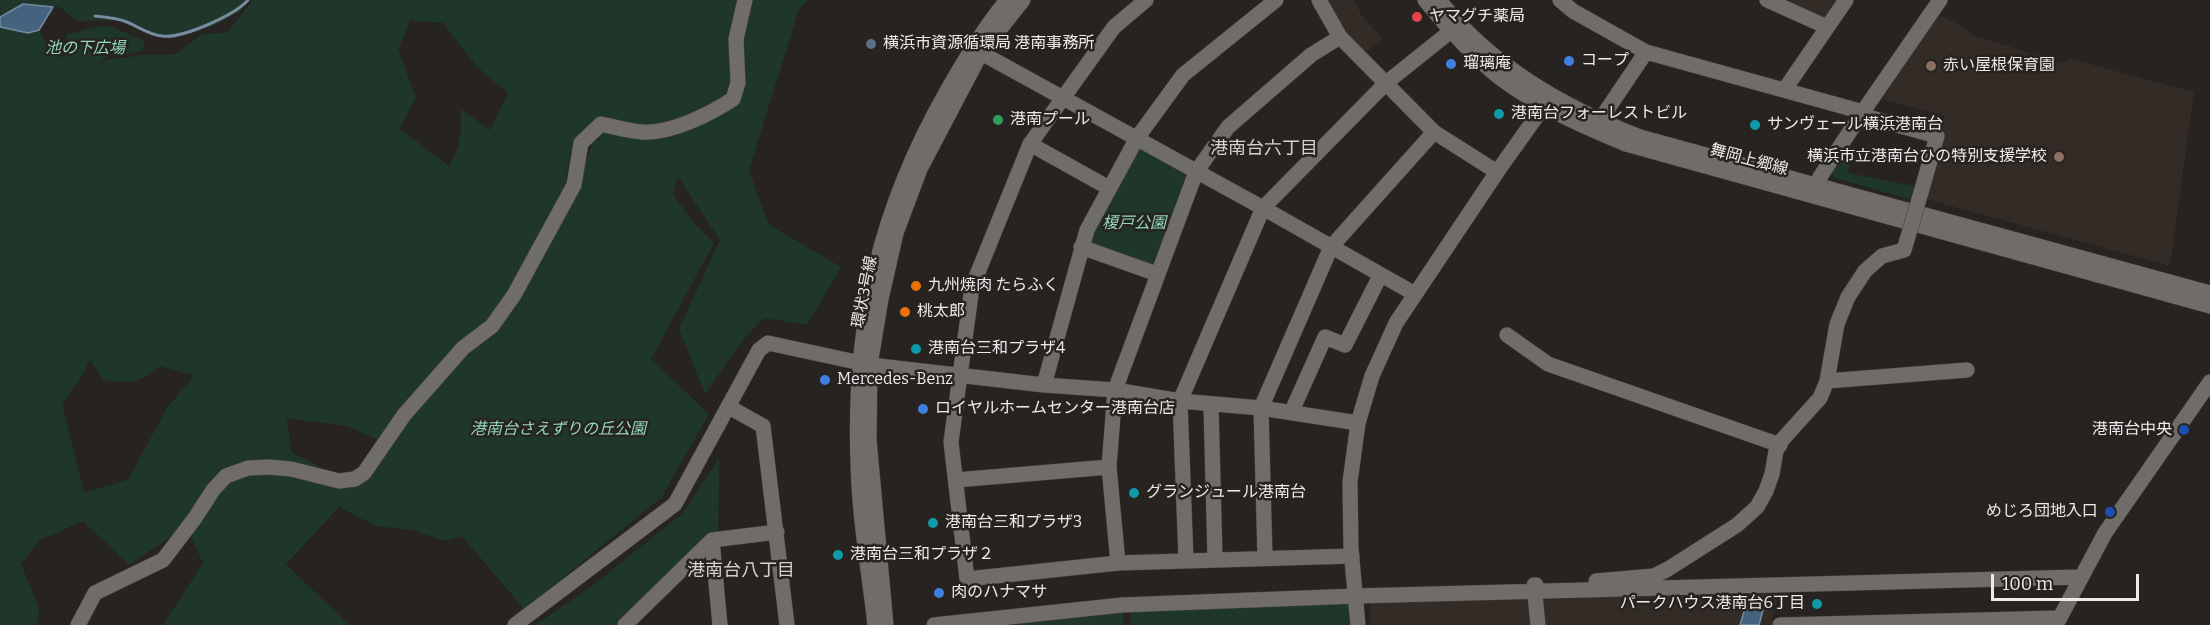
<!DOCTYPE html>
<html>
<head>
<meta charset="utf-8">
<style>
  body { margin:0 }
  #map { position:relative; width:2210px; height:625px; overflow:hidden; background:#262321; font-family:Bitter,serif }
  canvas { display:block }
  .scale { position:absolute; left:1991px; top:574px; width:148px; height:27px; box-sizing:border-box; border:3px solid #edebe9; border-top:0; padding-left:8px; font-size:18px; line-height:21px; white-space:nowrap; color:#edebe9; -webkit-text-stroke:4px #262321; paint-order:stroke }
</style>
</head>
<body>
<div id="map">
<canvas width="2210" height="625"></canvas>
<div class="scale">100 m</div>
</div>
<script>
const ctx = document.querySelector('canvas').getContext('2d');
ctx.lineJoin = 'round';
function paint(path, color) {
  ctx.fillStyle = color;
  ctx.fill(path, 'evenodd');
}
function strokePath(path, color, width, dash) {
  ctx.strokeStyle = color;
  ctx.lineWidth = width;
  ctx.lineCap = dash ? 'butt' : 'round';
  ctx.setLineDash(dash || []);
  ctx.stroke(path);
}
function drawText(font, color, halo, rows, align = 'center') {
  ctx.font = font + ' Bitter,"Noto Sans JP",serif';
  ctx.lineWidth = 5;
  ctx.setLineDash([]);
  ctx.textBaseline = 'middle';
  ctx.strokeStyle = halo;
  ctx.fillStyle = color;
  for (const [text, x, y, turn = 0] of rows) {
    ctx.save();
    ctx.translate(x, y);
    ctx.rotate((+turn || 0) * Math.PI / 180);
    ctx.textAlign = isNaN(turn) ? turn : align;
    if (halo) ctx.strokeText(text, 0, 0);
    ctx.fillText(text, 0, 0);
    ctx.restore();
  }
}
paint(new Path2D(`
  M1325,0H1354L1363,18L1383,38L1364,54L1344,34Z
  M1784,0H1839L1826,18Z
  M1943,16L1969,30V34L2063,63L2071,59L2194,92L2170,266L1922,198L1945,116L1882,99L1932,20L1937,17Z
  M1779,593L1771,625H1544L1542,599Z
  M1530,598L1532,625H1371L1369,600Z`), '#332b25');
paint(new Path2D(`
  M0,0H244L240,12L213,26L168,39L126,20L77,21L60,7L23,4L0,17Z
  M253,0H735L746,3L749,0H808L799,9L749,170L768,224L841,267L807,325L764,318L743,340L705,394L679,329L720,240L678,177L673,194L692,221L714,243L651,359L709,414L661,498L524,609L462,536L445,541L412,530L376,526L339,507L286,564L349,625H163L203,563L186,526L129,565L83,521L40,540L21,564L39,608L37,625H0V27L28,33L39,30L47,45L63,43L62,53L64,60L67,34L107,25L145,41L142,51L107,57L97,65L107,60L143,55L176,54L202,34L227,33ZM410,20L443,23L477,67L508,93L490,130L461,109C461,132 462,145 449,166L400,129L416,97L398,50ZM581,130L601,139L592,143L583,172L564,210L513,301L493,329L412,412L388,449L379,453L364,473L355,479L340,481L336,475L291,452L287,418L347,426L385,443L402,417L423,393L463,348L492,326L514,295L565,187L570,154ZM90,360L103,380C133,383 137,385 160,366L194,376L167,408L128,480L84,492L62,404L82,376Z
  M1141,149L1185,173L1186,178L1154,265L1088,242L1137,150Z
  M1842,160L1850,163L1848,173L1919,187L1915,201L1835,178L1832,173Z
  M719,458L718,540L625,625H535L588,589L683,513Z
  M1349,601L1351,625H1131L1129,610Z
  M1122,605L1124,625H971Z`), '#1f372b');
const water = new Path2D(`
  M23,4L53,7L39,30L28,33L0,27V17Z
  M1746,605L1763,610L1759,625H1740Z`);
paint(water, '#45627f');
strokePath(water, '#778b9f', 1.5);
strokePath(new Path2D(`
  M95,16C106,17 117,18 127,22C139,27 149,35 162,36C182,39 235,15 248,0`), '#778b9f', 3);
const minor = new Path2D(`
  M1319,0L1340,37L1434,132L1497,172
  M1425,0C1447,27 1471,55 1499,77C1537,106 1582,126 1626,144L2210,306
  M1439,0C1491,66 1563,107 1640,137L2210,293
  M1560,0L1573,11L1646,52L1863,112
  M1767,0L1827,27
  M974,49L1263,208L1415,294
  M1785,89L1846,0
  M1868,117L1937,136L1922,189
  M1594,129L1646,52
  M1030,144L1109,188
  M1813,193L1820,177L1862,113L1940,0
  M1081,247L1157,274
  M1507,335L1548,364L1780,445
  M1827,381L1967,370
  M1044,385L1087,230L1137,138L1183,75L1276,0
  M1211,405L1215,558
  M729,407L763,426L787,625
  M1291,413L1325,337L1345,345L1380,276
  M1109,467L1115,390L1196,172L1228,127L1311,55L1340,37
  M956,480L1109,467L1118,563L1352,556
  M1265,558L1261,408L1331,247L1434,132
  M1186,560L1180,401L1263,208L1386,83L1451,31
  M1118,563L967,579L951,442L972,287L1030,144L1114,27L1146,0
  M1596,581L1654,576L1668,569L1737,525L1757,507L1766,491L1772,474L1776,451L1782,440L1820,398L1827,381L1837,324L1848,297L1865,271L1882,256L1904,250L1907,240
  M1536,585H1534L1538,625
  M78,625L95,593L163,560L195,518L213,490L226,476L248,468L269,467L291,469L339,481L355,479L364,473L404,415L463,348L492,326L514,295L574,185L581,143L601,124C614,127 629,131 642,132C671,134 710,114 733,99L738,83L736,39L745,0
  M515,625L675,504L759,350L768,343L870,365L1044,385L1115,390L1180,401L1261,408L1358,423
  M625,625L712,540
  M720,625L712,540L777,532
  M875,625C869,571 859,516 858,462C853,325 879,210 947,91C965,59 984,28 1007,0
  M886,625L869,440L870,365L881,299L896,233L920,169L981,53L1023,0
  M934,625L1122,605L1356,596L2080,577
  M1358,625L1351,549L1350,482L1358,423L1372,376L1396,323L1497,172L1549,99
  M1780,625L2059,618
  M2056,625L2105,533L2210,382`);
strokePath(minor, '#403e3c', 16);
strokePath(minor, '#706c69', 15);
const minorBridge = new Path2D(`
  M1907,240L1922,189`);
strokePath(minorBridge, '#403e3c', 16, []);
strokePath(minorBridge, '#706c69', 15);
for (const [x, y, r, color] of [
  [1417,17,6,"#e0444e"],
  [871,44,6,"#5c6f8a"],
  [1569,61,6,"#3f7fe0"],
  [1451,64,6,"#3f7fe0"],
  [1931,66,6,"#8d6e63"],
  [1499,114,6,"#0f9aa8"],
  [998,120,6,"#2e9e5b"],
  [1755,125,6,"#0f9aa8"],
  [2059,157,6,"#8d6e63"],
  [916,286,6,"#e8710a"],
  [905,312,6,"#e8710a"],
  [916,349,6,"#0f9aa8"],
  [825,380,6,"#3f7fe0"],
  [923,409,6,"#3f7fe0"],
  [2184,430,6,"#1a4fb4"],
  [1134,493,6,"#0f9aa8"],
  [2110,512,6,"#1a4fb4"],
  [933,523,6,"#0f9aa8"],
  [838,555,6,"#0f9aa8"],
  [939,593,6,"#3f7fe0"],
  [1817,604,6,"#0f9aa8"]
]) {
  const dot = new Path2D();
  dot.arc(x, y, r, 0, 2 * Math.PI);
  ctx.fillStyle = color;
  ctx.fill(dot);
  strokePath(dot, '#262321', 2);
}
drawText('16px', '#edebe9', '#262321', [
  ["ヤマグチ薬局",1429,17],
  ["横浜市資源循環局 港南事務所",883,44],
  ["コープ",1581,61],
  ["瑠璃庵",1463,64],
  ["赤い屋根保育園",1943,66],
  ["港南台フォーレストビル",1511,114],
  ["港南プール",1010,120],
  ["サンヴェール横浜港南台",1767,125],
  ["横浜市立港南台ひの特別支援学校",2047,157,"right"],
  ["九州焼肉 たらふく",928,286],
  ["桃太郎",917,312],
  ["港南台三和プラザ4",928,349],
  ["Mercedes-Benz",837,380],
  ["ロイヤルホームセンター港南台店",935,409],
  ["港南台中央",2172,430,"right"],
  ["グランジュール港南台",1146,493],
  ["めじろ団地入口",2098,512,"right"],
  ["港南台三和プラザ3",945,523],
  ["港南台三和プラザ２",850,555],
  ["肉のハナマサ",951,593],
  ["パークハウス港南台6丁目",1805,604,"right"]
], 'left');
drawText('italic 16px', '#92d9b6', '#262321', [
  ["池の下広場",85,49],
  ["榎戸公園",1134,224],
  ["港南台さえずりの丘公園",558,430]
]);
drawText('16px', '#edebe9', '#262321', [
  ["舞岡上郷線",1749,160,15],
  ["環状3号線",865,292,-79]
]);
drawText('18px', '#d5d1cd', '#262321', [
  ["港南台六丁目",1264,149],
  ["港南台八丁目",741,571]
]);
</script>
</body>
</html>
